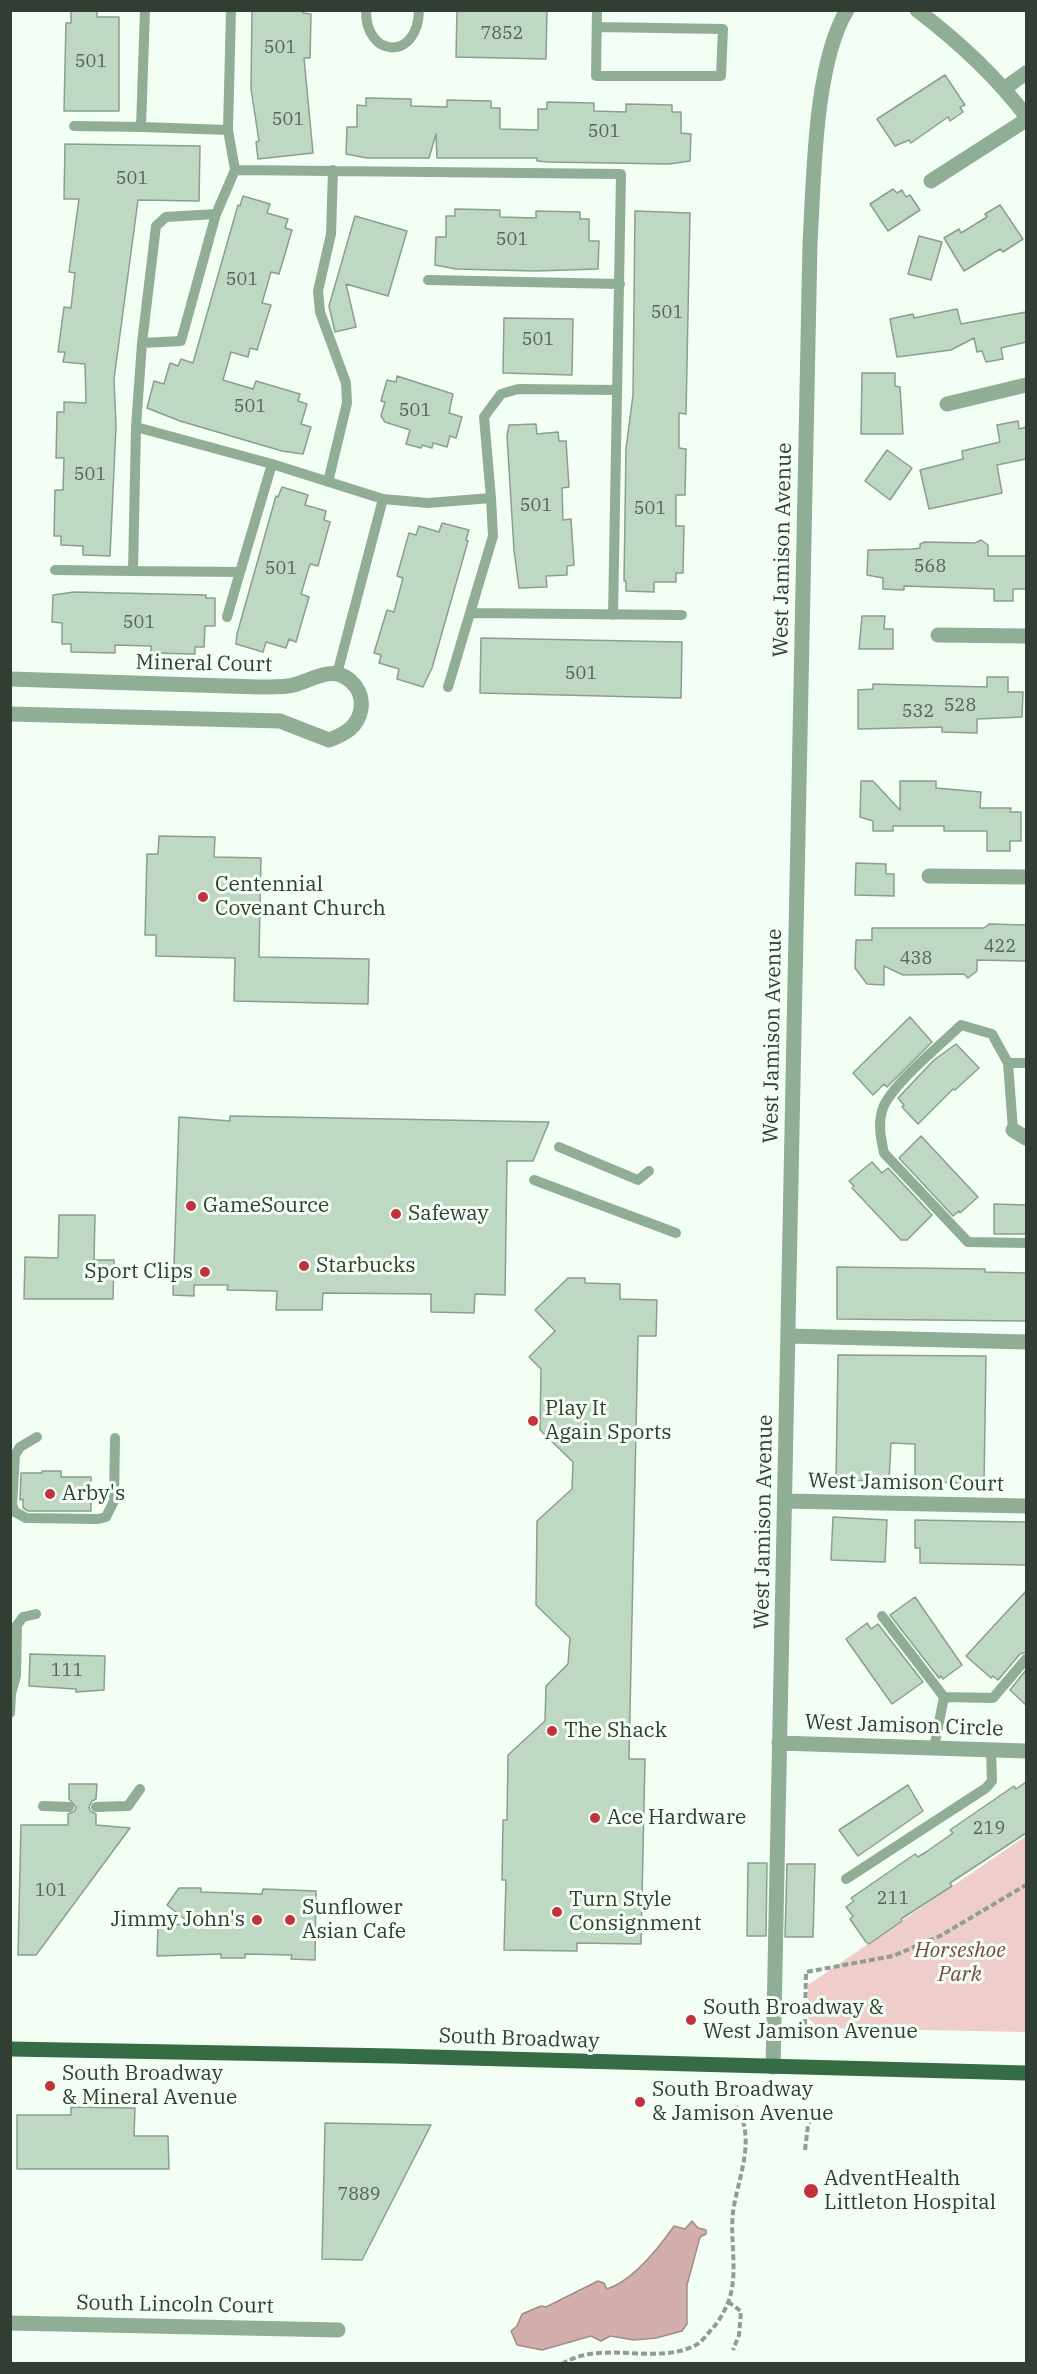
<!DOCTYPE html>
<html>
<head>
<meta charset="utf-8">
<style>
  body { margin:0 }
  #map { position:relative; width:1037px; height:2374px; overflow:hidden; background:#f3fef5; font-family:"IBM Plex Serif",serif }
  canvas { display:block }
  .frame { position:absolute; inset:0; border:12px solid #323d34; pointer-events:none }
</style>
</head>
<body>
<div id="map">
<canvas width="1037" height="2374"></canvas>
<div class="frame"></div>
</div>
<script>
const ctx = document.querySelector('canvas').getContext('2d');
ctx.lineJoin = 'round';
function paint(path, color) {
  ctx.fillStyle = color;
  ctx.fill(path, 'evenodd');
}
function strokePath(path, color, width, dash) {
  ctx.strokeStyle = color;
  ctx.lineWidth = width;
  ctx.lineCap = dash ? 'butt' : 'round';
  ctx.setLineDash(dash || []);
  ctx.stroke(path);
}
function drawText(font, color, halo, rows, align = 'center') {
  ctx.font = font + ' "IBM Plex Serif",serif';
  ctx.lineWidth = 6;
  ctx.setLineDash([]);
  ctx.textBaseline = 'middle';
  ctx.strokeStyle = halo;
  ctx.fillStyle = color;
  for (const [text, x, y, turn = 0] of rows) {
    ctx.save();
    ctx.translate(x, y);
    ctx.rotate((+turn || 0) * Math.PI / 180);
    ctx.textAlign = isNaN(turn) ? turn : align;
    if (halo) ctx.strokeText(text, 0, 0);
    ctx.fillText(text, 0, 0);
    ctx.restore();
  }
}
paint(new Path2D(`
  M1026,1836V2032L819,2028L808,2018V1985Z`), '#efcdcb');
const water = new Path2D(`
  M692,2221L698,2228L706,2230V2234L700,2237L687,2285V2324L682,2331L656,2338L634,2340L610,2336L601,2341L591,2336L542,2350L517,2345L511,2331L517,2326L522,2314L541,2306L546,2307L598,2281L604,2283L607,2289C634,2280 658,2249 674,2226L685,2229Z`);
paint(water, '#d2aeac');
strokePath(water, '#a28c88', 1.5);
const building = new Path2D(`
  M71,10H97V17H119V111H64L66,23H71Z
  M252,10H303V13L311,14L310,58H304L313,153L258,159L256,142L259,141L251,89Z
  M457,10H547L546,59L456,57Z
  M945,75L965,105L960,107L963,112L950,121L948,117L911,143L909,140L895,146L877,119Z
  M366,98L411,99V106L447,107V100L491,101V108H500V129L538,130V109H547V102L594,103V111L626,112V104L672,105V112H681V133L691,134L690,161L669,164L548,162L537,161V158H437L436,134L429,158H367L346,154L347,127H357V105L366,106Z
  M65,144L200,146L199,201L138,200L114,379L116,426L110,556L83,555V546L61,545V536H54L55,490H63L64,458H56L57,412H64V402L86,403L85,364L63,362L65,352H58L64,307L71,308L75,273L69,272L79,199H64Z
  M893,189L897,193L902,190L906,197L910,195L920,210L888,231L870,204Z
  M243,196L270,204L267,213L288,219L285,228L292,230L279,274L271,272L262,303L271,305L257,350L250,348L248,357L231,352L223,380L253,389L256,381L300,394L298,401L307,404L301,424L311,427L303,454L282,451L180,421L147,408L154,381L164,384L170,363L178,366L181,359L193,363L238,205L240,206Z
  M1000,205L1023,239L1003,252L1000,249L964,271L944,238L959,229L961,233L987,217L985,214Z
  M455,209L500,210V217L536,218V211L580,212V219H589V241H599L598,269L536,271L456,269L435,265L436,237H446V216H455Z
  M635,211L690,213L686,414L679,413V448L686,449L685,495H676V526H684L683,573H676V582H654V592L626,591V581H624L626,449L633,395Z
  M355,216L407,231L388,296L346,284L356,327L335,332L329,306Z
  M919,236L942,242L931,280L908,274Z
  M957,309L961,324L1026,312V342L1001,348L1003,359L986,362L982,351L977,352L974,338L951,350L897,357L890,319L913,314L914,318Z
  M504,318L573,319L572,375L503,373Z
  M862,373H895V386L900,387L903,434H861Z
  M397,376L453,394L449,413L462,417L456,438L450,436L447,447L433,443L432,448L422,445L421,448L406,444L410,430L385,422L381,416L385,402L381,401L387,380L396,382Z
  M1018,421L1019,429L1026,427V459L997,465L1002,493L929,509L920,470L963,459L962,451L1000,442L997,425Z
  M536,424L537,434L558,432L559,441H566L569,487L562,488L563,520L571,519L574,565L567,566V575L546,576L547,587L519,588L514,550L507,436L509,425Z
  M887,450L912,468L890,500L865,481Z
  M282,487L308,495L305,505L326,511L324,520L330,522L318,566L310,564L301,594L309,597L296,642L289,639L286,648L266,642L263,652L236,644L237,634L276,496L278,497Z
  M442,523L469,530L466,540L468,541L432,668L423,687L397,679L399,669L379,663L381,655L374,653L387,610L394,612L403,578L397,576L409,533L416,535L419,526L439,532Z
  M981,540L988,545V556H1026V589H1013V601H994V589L904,586V590L883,589V578L867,575L868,550L913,549L920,548V544L925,542L975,543Z
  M74,592L206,595V598H215V626H205L204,647H195V654L151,653V646L115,645V653L71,652V644H62V623L52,622L53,595Z
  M862,616H885L884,629H893V649H859Z
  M481,638L682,642L681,698L480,693Z
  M987,677H1008V692H1023L1022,717L977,719V733L942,732V727L858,729V690L873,689V684L987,687Z
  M861,781H873L900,810V781H936V788L981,792L980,808H1011L1010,812H1021V841H1010V851H987V831H944V826H893V831H873V821L860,817Z
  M159,836L215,837L214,857L261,858L259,957L369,959L368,1004L234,1001L235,958L156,956V935H145L147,854H158Z
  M856,863L886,864V874H894V896L855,895Z
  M989,924L1026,925V961L977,960V971L968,978L964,974L903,975L884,966V985L867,984L855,968L856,940H872V928H984Z
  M910,1017L932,1042L887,1087L884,1084L873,1095L853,1073Z
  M956,1044L979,1068L955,1090L953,1089L918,1124L902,1107L904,1105L898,1098L934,1060Z
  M230,1116L549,1122L533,1161H507L505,1295L475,1294L474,1313L431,1312V1294L323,1293L322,1310H276L277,1291L227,1290L228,1285H194V1296L173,1295L179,1117L230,1121Z
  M921,1136L978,1197L960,1213L959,1211L953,1216L899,1158Z
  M872,1162L882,1173L888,1168L932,1215L907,1240H901L852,1188L854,1186L849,1181Z
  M994,1204L1026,1205V1234H994Z
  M59,1215H95L94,1260H114L113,1299H24L25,1257L58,1258Z
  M837,1267L985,1269V1272L1026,1273V1321L837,1319Z
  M568,1278H585V1283L620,1284V1299L657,1300L656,1336H638L629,1759H645L641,1944L577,1943V1951L504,1950L506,1880H502L503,1820H507L508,1755L545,1721L546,1686L568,1664L570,1638L536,1605L537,1521L572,1489L573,1462L540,1430L541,1369L529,1357L555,1331L535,1310Z
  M838,1355L986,1356L984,1484L915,1481V1444L891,1443L889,1481L836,1480Z
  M42,1471H61V1477H91V1511H28L23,1508V1499L20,1500L21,1473H42Z
  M833,1517L887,1520L885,1562L831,1560Z
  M915,1520L1026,1522V1565L920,1563V1548H915Z
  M1026,1591V1652L1020,1654L998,1680L993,1676L991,1678L966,1656Z
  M915,1597L962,1665L943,1679L941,1676L939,1678L890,1615Z
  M867,1623L871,1629L878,1624L923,1682L892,1704L846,1639Z
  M30,1654L105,1656L104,1690L76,1692V1689L29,1686Z
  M1026,1670V1705L1010,1690Z
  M1026,1782V1833L950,1883L952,1886L901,1919L902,1921L869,1944L866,1942L850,1919L853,1916L846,1907L854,1901L851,1898L915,1854L918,1857L926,1852L953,1833L950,1830L1014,1786L1016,1789Z
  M69,1784H97L96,1799L92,1801L89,1807L90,1811L96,1814V1825L130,1828L36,1955H18L21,1825H68V1814L75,1811L76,1807L69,1799Z
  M908,1785L923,1811L858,1856L839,1830Z
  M748,1863H767L766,1936H747Z
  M787,1864H815L813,1937H785Z
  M179,1888H201V1892L262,1894L263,1889L316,1891L315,1960L291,1959L292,1955L245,1954V1958H221V1954L157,1956L158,1924L192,1925L167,1905Z
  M71,2107L135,2108L134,2136H168L169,2169H17V2115H71Z
  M325,2123L431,2125L362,2260L322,2259Z`);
paint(building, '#bfd8c4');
strokePath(building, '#88a08d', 1.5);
strokePath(new Path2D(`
  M805,2025L806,1972L893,1956L940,1936L1026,1885
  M805,2150L808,2125L816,2107
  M728,2302L741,2311L739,2335L733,2350
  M562,2364C602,2339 656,2366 696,2345C702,2342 707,2334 712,2329C720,2320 728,2306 731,2293C737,2267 730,2238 733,2212C738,2177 757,2139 736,2106`), '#919c93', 4, [6, 3]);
strokePath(new Path2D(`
  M145,10L141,127L228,130
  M231,10L228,130L235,170
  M366,10C365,58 418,62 419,10
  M597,27L723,29L721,76H596L597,10
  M74,126L141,127
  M428,280L620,284
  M142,343L156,226L166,217L216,214
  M272,464L383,499
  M328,482L347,403L346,383L320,312L318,291L331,234L333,170
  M491,498L484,417L501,394L518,389L617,390
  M55,570L133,571L136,427L142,343L181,341L216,214L235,170L621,174L613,615
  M133,571L240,572L272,464L136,427
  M470,613L682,615
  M227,617L240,572
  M337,674L383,499L428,503L491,498L493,536L448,687
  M1008,1063H1026
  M1013,1130L1008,1063L992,1034L961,1025C942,1044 888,1087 882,1111C878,1126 881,1139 884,1153L968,1242L1026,1243
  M559,1147L638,1180L649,1171
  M534,1180L676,1233
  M37,1437L20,1447L15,1455L12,1505L15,1512L26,1518L98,1519L106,1517L114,1501L115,1438
  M882,1616L944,1697
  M10,1713L11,1694L16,1676L17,1625L23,1617L36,1614
  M934,1748L944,1697L993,1698L1026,1659
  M43,1806L69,1807
  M96,1807L128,1806L140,1789
  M846,1879L986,1788L992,1781L991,1750`), '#90ad96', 10);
strokePath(new Path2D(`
  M917,10C959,42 995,75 1026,116
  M1005,88L1026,73
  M931,181L1026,120
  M947,404L1026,385
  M938,635L1026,636
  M10,679L259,687C269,687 279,687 288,686C311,683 335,659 356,687C361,694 362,701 361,709C358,727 345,734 329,740L280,721L10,714
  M929,876L1026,877
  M1013,1130L1026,1138
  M789,1336L1026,1342
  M785,1501L1026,1506
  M779,1743L1026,1751
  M773,2067L810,243C814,178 814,65 847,10
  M10,2323L338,2330`), '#90ad96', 15);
strokePath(new Path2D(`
  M10,2049L394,2056L1026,2073`), '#356c44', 15);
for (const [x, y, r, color] of [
  [203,897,6,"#c3333d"],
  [191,1206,6,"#c3333d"],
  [396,1214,6,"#c3333d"],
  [304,1266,6,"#c3333d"],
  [205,1272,6,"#c3333d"],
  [533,1421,6,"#c3333d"],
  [50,1494,6,"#c3333d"],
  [552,1731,6,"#c3333d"],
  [595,1818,6,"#c3333d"],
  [557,1912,6,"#c3333d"],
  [257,1920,6,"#c3333d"],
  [290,1920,6,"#c3333d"],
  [691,2020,6,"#c3333d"],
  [50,2086,6,"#c3333d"],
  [640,2102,6,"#c3333d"],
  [811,2191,8,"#c3333d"]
]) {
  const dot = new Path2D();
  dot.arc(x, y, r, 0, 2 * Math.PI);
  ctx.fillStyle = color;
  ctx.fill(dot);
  strokePath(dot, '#f3fef5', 2);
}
drawText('18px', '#556458', null, [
  ["7852",502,34],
  ["501",280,48],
  ["501",91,62],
  ["501",288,120],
  ["501",604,132],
  ["501",132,179],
  ["501",512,240],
  ["501",242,280],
  ["501",667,313],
  ["501",538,340],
  ["501",250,407],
  ["501",415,411],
  ["501",90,475],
  ["501",536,506],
  ["501",650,509],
  ["568",930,567],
  ["501",281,569],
  ["501",139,623],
  ["501",581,674],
  ["528",960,706],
  ["532",918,712],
  ["422",1000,947],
  ["438",916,959],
  ["111",67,1671],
  ["219",989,1829],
  ["101",51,1891],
  ["211",893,1899],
  ["7889",359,2195]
]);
drawText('21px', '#323d34', '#f3fef5', [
  ["West Jamison Avenue",783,550,-89],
  ["Mineral Court",204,664,1],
  ["West Jamison Avenue",773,1036,-89],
  ["West Jamison Court",906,1483,1],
  ["West Jamison Avenue",764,1522,-89],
  ["West Jamison Circle",904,1726,2],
  ["South Broadway",519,2039,2],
  ["South Lincoln Court",175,2305,1]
]);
drawText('21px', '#323d34', '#f3fef5', [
  ["Centennial",215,885],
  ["Covenant Church",215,909],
  ["GameSource",203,1206],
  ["Safeway",408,1214],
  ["Starbucks",316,1266],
  ["Sport Clips",193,1272,"right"],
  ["Play It",545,1409],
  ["Again Sports",545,1433],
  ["Arby's",62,1494],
  ["The Shack",564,1731],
  ["Ace Hardware",607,1818],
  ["Turn Style",569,1900],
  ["Consignment",569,1924],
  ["Sunflower",302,1908],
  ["Asian Cafe",302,1932],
  ["Jimmy John's",245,1920,"right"],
  ["South Broadway &",703,2008],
  ["West Jamison Avenue",703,2032],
  ["South Broadway",62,2074],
  ["& Mineral Avenue",62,2098],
  ["South Broadway",652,2090],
  ["& Jamison Avenue",652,2114],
  ["AdventHealth",824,2179],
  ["Littleton Hospital",824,2203]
], 'left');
drawText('italic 21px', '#7b4644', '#f3fef5', [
  ["Horseshoe",960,1951],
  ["Park",960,1975]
]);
</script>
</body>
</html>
